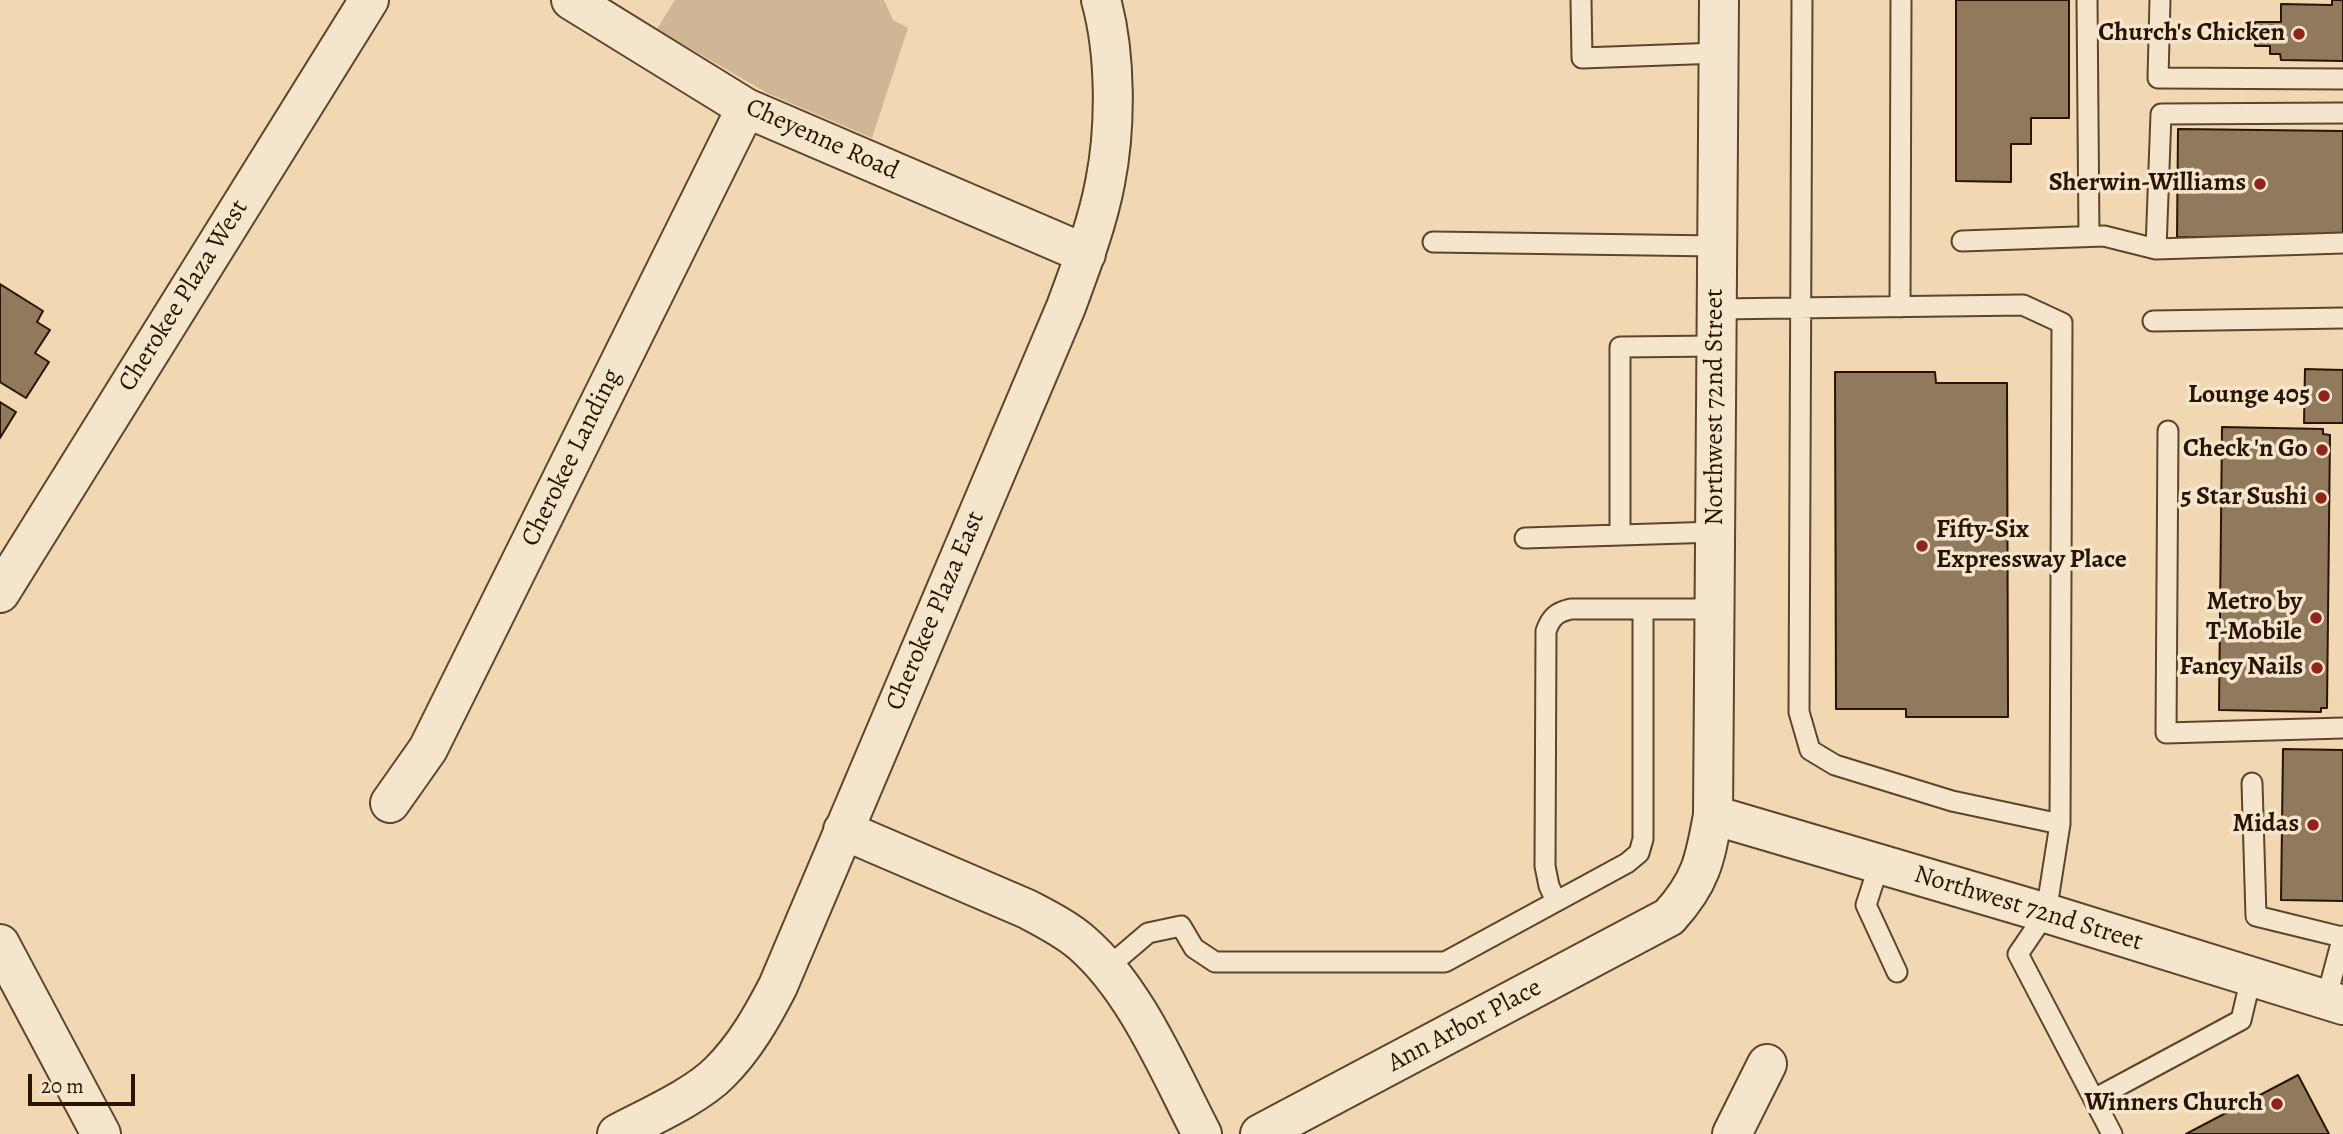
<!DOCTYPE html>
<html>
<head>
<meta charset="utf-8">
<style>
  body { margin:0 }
  #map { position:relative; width:2343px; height:1134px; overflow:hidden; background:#f1d7b2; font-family:Alegreya,serif }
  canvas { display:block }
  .scale { position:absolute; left:28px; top:1074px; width:107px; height:32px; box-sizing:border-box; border:4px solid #2a1400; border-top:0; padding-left:9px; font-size:21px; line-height:24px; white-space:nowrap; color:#2a1400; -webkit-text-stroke:5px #f6e5cd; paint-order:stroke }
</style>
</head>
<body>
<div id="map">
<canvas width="2343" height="1134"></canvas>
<div class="scale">20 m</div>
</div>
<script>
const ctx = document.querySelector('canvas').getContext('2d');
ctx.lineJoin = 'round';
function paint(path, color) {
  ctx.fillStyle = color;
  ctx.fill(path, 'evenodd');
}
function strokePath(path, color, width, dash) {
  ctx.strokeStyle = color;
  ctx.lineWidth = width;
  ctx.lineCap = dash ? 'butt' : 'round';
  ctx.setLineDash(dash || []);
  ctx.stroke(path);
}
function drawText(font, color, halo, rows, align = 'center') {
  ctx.font = font + ' Alegreya,serif';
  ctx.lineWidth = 7;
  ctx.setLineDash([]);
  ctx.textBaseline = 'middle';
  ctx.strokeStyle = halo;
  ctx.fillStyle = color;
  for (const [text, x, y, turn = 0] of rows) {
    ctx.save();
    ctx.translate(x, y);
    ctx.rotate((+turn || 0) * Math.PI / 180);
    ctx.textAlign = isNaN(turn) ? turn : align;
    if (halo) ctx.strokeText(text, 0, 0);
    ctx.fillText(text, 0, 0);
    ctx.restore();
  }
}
paint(new Path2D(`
  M675,0H884L893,20L908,28L872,138L767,93L657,29Z`), '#cfb694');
const building = new Path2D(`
  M1956,0H2069V118H2031V144H2011V182L1956,181Z
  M2332,0H2343V61L2281,60L2280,54H2270V46H2255V22H2281V4L2332,5Z
  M2178,129L2343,131V240L2177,237Z
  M0,284L43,311L37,322L50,330L35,353L49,362L26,398L0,382Z
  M2305,369L2343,370V423H2304Z
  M1835,372H1935L1936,383H2007L2008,717H1906V709H1836Z
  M0,402L16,412L0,438Z
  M2222,427L2323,429V434L2330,435L2327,708H2321V712L2219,710Z
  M2283,749L2343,750V901L2281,900Z
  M2298,1075L2329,1134H2186Z`);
paint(building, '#91795d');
strokePath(building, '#2a1400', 2);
const service = new Path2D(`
  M1581,0L1582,58L1719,53
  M2087,0L2089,236
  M2160,0L2158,78L2343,79
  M1962,241L2104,236L2156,249L2343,243
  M1433,242L1717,246
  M2156,249L2161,114L2343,113
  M1900,307L1901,0
  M1717,309L2023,305L2062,323L2060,824L1952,801L1835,765L1810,750L1799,712L1802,0
  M2153,321L2343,318
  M2168,431L2166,733L2343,728
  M1620,535V347L1717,346
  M1525,538L1716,532
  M2252,783L2256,916L2342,937
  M2060,824L2046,913L2018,954L2112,1134
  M1879,865L1866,905L1897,972
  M1556,901L1549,886L1545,866L1546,631C1551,617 1557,612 1571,609H1714
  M1107,968L1148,933L1181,926L1194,948L1215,962H1445L1627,863L1639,853L1643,839V609
  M2326,1000L2343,936
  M2094,1099L2241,1020L2251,978`);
const minor = new Path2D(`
  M571,0L746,108L1086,254
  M0,593L369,0
  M390,803L428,749L746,108
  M1713,815L2046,913L2343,1005
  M843,830L1027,909C1046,919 1066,929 1082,943C1136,990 1169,1071 1202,1134
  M0,944L101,1134
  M617,1134C647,1118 697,1096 720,1072C745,1047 762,1017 778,986L1066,307C1081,266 1097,225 1105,183C1116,128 1116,54 1101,0
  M1260,1134L1669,917C1701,882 1705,860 1713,815L1719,0
  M1732,1134L1767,1064`);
strokePath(service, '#5c452c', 23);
strokePath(minor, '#5c452c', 42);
strokePath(service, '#f6e5cd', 19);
strokePath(minor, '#f6e5cd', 38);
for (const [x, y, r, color] of [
  [2299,34,7,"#8f2418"],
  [2260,184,7,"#8f2418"],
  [2324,396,7,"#8f2418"],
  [2322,450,7,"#8f2418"],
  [2321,498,7,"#8f2418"],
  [1922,546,7,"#8f2418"],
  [2316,618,7,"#8f2418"],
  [2317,668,7,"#8f2418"],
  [2313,825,7,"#8f2418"],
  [2277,1104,7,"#8f2418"]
]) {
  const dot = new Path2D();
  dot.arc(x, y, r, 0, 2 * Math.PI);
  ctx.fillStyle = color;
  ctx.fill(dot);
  strokePath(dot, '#f6e5cd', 2.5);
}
drawText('bold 26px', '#2a1400', '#f6e5cd', [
  ["Church's Chicken",2285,34],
  ["Sherwin-Williams",2246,184],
  ["Lounge 405",2310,396],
  ["Check 'n Go",2308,450],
  ["5 Star Sushi",2307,498],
  ["Fifty-Six",1936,531,"left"],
  ["Expressway Place",1936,561,"left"],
  ["Metro by",2302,603],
  ["T-Mobile",2302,633],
  ["Fancy Nails",2303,668],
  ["Midas",2299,825],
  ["Winners Church",2263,1104]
], 'right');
drawText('26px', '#2a1400', '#f6e5cd', [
  ["Cheyenne Road",822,140,24],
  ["Cherokee Plaza West",184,296,-58],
  ["Northwest 72nd Street",1716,407,-90],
  ["Cherokee Landing",572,458,-64],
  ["Cherokee Plaza East",936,611,-67],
  ["Northwest 72nd Street",2028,909,17],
  ["Ann Arbor Place",1465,1026,-28]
]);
</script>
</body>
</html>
